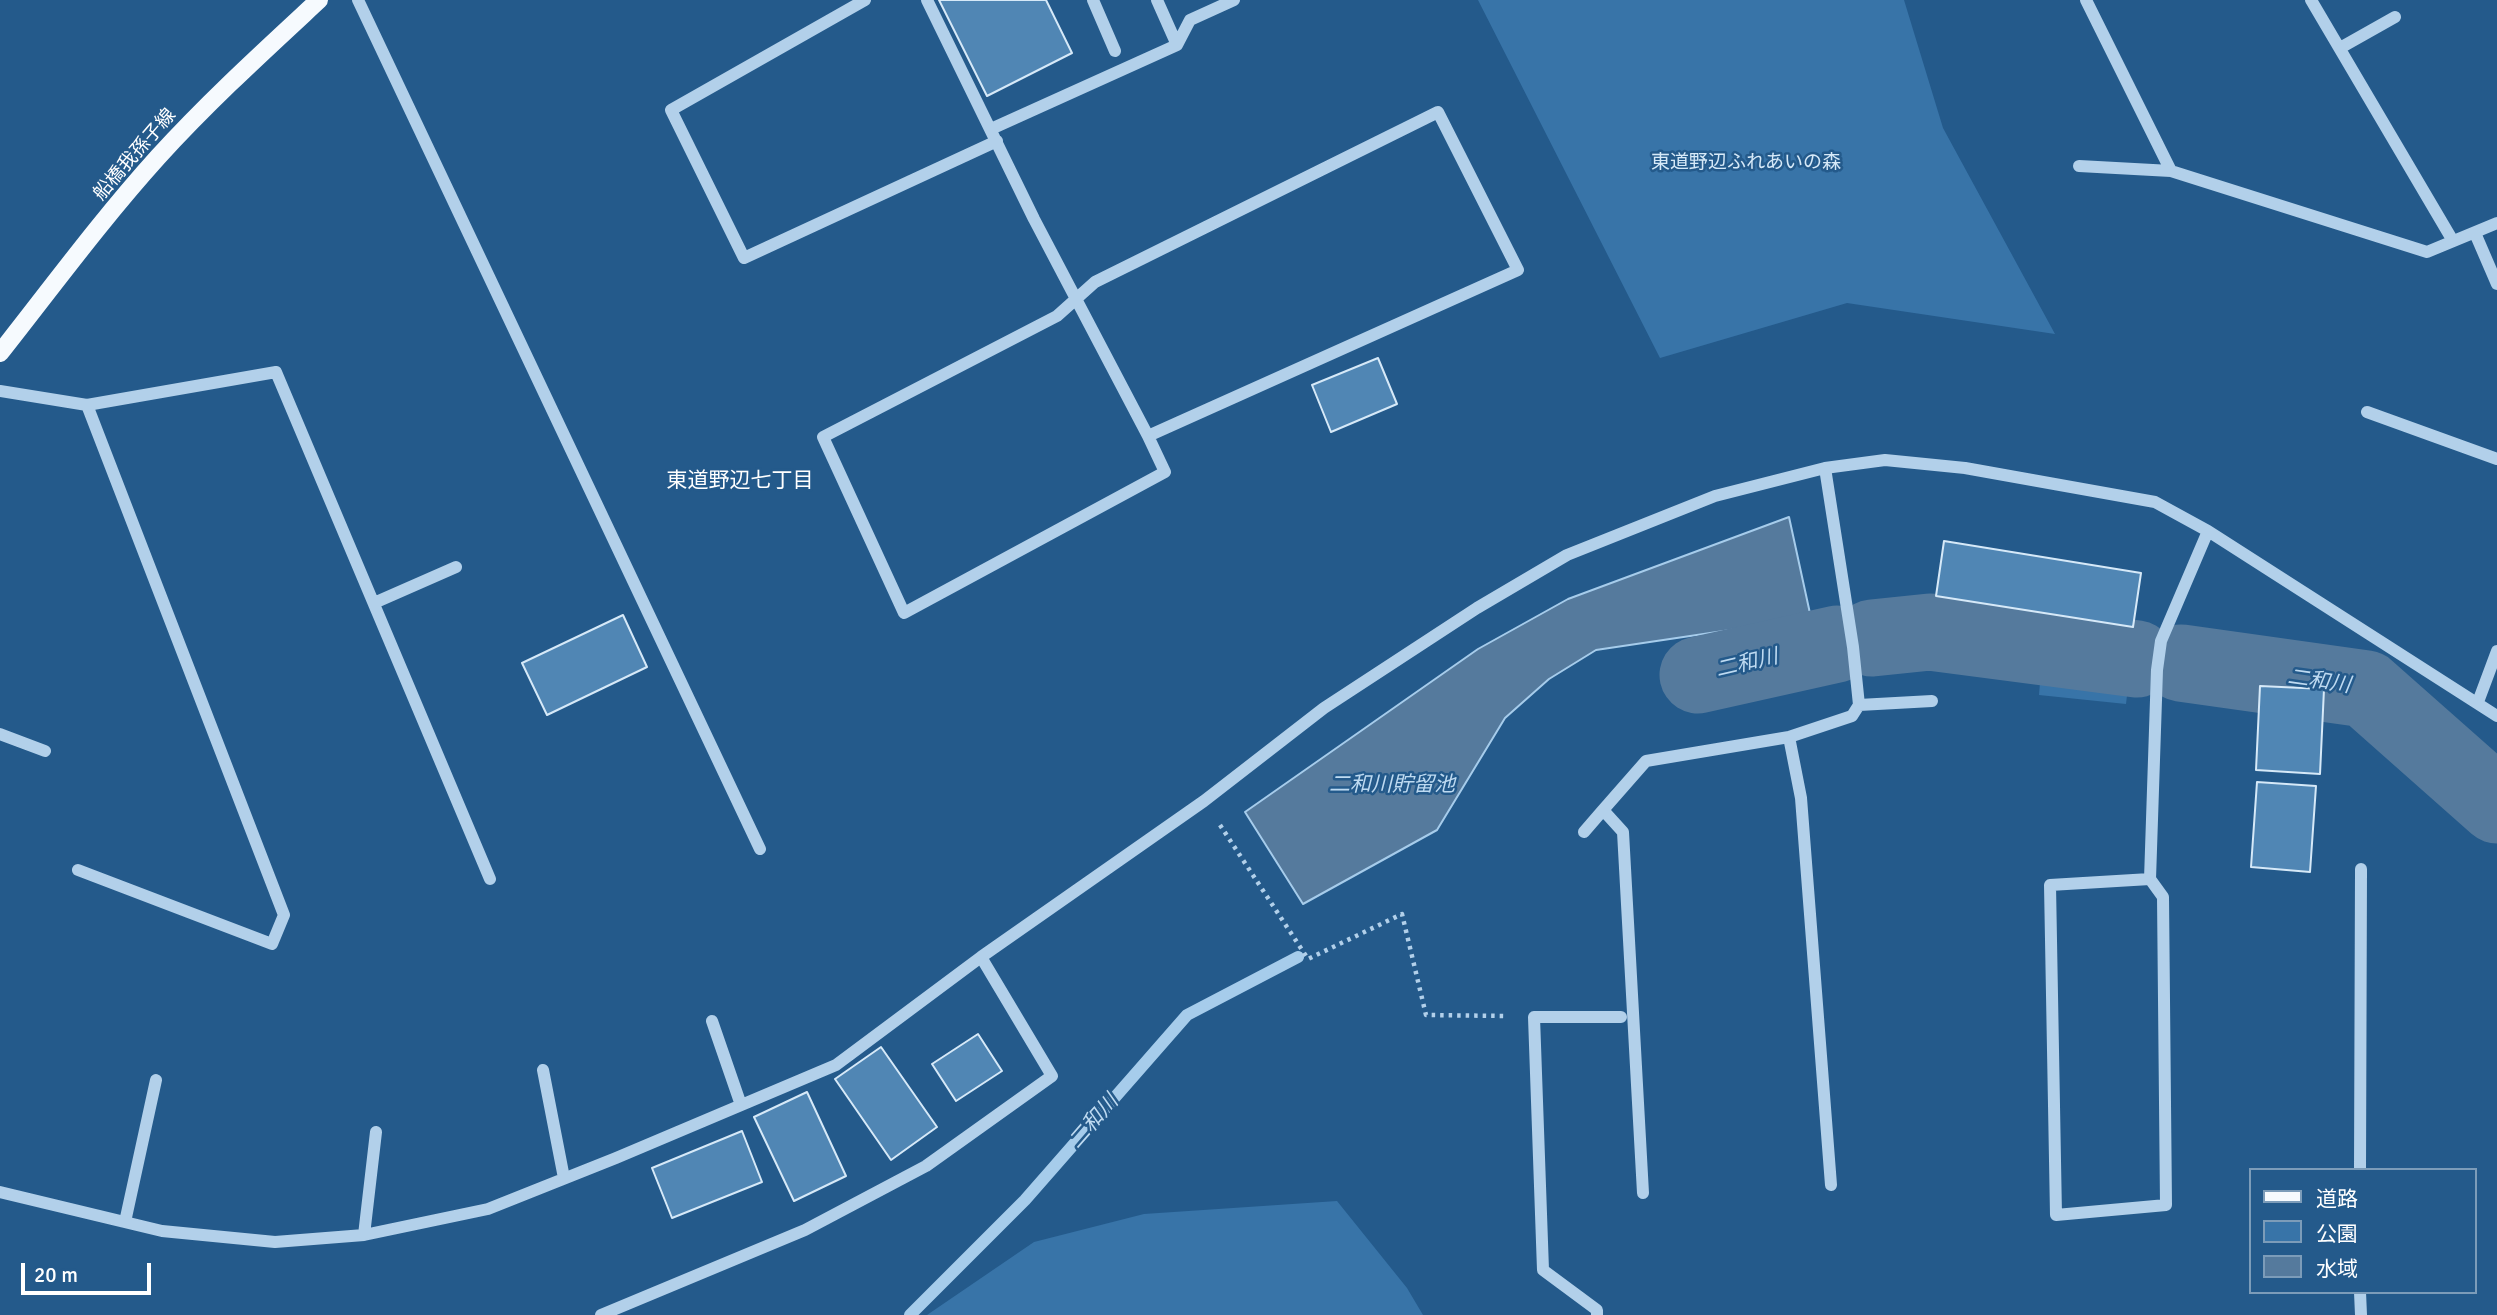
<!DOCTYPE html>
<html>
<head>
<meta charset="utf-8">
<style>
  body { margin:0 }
  #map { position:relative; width:2497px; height:1315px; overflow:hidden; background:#245a8b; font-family:Signika,"Noto Sans JP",sans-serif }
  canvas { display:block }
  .legend { position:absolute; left:2249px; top:1168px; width:228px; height:126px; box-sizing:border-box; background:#245a8b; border:2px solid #7c9cb9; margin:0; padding:9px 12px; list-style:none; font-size:21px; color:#fff }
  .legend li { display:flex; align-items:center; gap:14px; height:35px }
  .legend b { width:35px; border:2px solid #7c9cb9 }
  .scale { position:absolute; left:21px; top:1263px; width:130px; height:32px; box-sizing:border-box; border:4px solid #fff; border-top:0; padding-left:9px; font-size:21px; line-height:24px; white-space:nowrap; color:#fff; -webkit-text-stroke:5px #245a8b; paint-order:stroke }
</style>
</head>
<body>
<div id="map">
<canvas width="2497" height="1315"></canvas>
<ul class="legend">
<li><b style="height:9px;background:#f6fafe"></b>道路</li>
<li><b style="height:19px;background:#3874a8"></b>公園</li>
<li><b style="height:19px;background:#557a9d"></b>水域</li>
</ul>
<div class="scale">20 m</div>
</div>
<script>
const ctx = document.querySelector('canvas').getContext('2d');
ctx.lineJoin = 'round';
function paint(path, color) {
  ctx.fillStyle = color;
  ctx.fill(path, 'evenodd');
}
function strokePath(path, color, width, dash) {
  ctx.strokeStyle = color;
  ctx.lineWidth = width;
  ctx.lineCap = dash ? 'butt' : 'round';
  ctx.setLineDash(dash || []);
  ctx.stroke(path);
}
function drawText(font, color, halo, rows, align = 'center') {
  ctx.font = font + ' Signika,"Noto Sans JP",sans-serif';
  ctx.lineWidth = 5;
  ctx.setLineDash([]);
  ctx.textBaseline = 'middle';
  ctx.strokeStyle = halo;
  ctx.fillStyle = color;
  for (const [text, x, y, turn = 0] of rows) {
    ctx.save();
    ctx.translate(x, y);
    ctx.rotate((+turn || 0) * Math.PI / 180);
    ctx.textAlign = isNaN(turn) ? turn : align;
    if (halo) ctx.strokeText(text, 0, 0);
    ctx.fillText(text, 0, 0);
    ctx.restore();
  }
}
paint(new Path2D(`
  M1478,0H1904L1943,128L2055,334L1847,303L1660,358Z
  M2042,658L2130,670L2126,704L2039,695Z
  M1337,1201L1407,1288L1423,1315H927L1034,1242L1144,1214Z`), '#3874a8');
const water = new Path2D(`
  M1789,517L1811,618L1596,650L1549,679L1505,718L1437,830L1303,904L1245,812L1478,649L1568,599Z`);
paint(water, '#557a9d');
strokePath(water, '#a6cceb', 2);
strokePath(new Path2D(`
  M910,1315L1025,1200L1187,1015L1298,957`), '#a6cceb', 12);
strokePath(new Path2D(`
  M1872,638L1930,632L2137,659
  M2181,663L2366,689L2497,805
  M1698,675L1837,644`), '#557a9d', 77);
const building = new Path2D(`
  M939,0H1046L1072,53L987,96Z
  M1378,358L1397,404L1331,432L1312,385Z
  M1944,541L2141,573L2133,627L1936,596Z
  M623,615L647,667L547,715L522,663Z
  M2260,686L2324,689L2320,774L2256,770Z
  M2257,782L2316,786L2310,872L2251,867Z
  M978,1034L1002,1071L956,1101L932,1064Z
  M881,1047L937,1127L891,1160L835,1079Z
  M807,1092L846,1176L794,1201L754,1117Z
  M742,1131L762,1182L672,1218L652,1168Z`);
paint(building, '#5086b4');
strokePath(building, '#d6e9f8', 2);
strokePath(new Path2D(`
  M1220,825L1308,959L1402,914L1426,1015L1508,1016`), '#b2d0ea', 4.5, [3.5, 5]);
strokePath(new Path2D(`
  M358,0L760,849
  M865,0L671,110L744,258L997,141
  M927,0L1034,219L1148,436
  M1093,0L1115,51
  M1157,0L1177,45
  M2086,0L2171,171
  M2311,0L2453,241
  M2340,48L2395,17
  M1438,112L1518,270L1148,436L1165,472L904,613L823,437L1057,316L1095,282Z
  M991,129L1177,45L1190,20L1234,0
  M2079,166L2171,171L2427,252L2497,223
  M2475,233L2497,284
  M0,391L87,405L276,372L490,879
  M2367,412L2497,459
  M374,603L456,567
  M2478,702L2497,651
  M1859,705L1932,701
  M0,734L45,751
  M1789,737L1801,798L1831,1185
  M1584,832L1603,810
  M78,870L272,944L284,915L87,405
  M2150,879L2050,885L2056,1215L2166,1205L2163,897L2150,879L2157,670L2161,641L2208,531
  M712,1021L741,1105
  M543,1070L564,1178
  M2360,1170L2361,869
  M0,1192L162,1231L275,1242L364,1235L488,1209L616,1158L836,1065L981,957L1204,801L1324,708L1477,608L1567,555L1715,496L1825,468L1885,460L1965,468L2155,502L2208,531L2497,716
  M1643,1193L1623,832L1603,810L1646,761L1789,737L1852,716L1859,705L1853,647L1825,468
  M125,1222L156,1080
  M364,1235L376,1132
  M2360,1292L2361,1315
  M601,1315L805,1230L926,1166L1052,1076L981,957
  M1597,1315V1310L1543,1270L1534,1017H1621`), '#b2d0ea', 12);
strokePath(new Path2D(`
  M0,353C52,287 102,219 158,157C209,101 264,51 319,0`), '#f6fafe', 18);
drawText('19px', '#fff', '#245a8b', [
  ["船橋我孫子線",135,155,-49]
]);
drawText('19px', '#d6e9f8', '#245a8b', [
  ["東道野辺ふれあいの森",1746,163]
]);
drawText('21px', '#fff', '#245a8b', [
  ["東道野辺七丁目",740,481]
]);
drawText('italic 21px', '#bedaf1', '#245a8b', [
  ["二和川",1747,664,-13],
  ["二和川",2319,682,8],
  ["二和川貯留池",1392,785],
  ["二和川",1094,1122,-49]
]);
</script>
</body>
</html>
